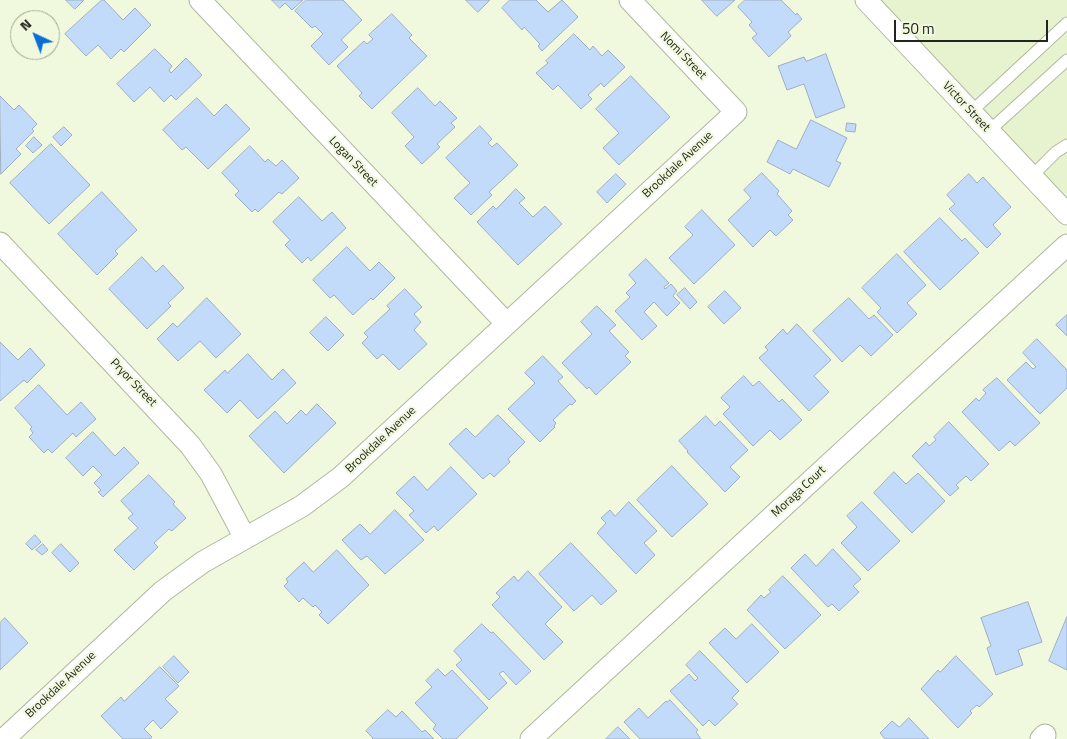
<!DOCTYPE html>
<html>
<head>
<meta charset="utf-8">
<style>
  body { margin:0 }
  #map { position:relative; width:1067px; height:739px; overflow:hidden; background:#f0f9de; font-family:"Titillium Web",sans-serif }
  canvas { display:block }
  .north { position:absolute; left:10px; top:10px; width:50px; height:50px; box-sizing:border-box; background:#f0f9de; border:1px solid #9ea490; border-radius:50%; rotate:317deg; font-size:14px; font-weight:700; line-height:20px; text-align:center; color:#22251b }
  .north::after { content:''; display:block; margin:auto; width:18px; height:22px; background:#0c6fd7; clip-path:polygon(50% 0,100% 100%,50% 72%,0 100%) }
  .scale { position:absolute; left:894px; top:20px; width:154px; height:22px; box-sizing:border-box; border:2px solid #22251b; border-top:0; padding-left:6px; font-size:15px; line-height:18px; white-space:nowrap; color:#22251b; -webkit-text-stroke:4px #f0f9de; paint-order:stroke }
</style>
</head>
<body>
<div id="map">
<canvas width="1067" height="739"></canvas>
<div class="north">N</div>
<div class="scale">50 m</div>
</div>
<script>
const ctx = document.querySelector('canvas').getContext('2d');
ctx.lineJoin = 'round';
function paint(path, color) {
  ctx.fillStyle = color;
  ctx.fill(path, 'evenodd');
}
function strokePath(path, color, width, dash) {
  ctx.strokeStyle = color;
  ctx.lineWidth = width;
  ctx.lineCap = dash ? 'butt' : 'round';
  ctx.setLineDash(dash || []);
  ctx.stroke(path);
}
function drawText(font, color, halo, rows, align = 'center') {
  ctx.font = font + ' "Titillium Web",sans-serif';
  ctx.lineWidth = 4.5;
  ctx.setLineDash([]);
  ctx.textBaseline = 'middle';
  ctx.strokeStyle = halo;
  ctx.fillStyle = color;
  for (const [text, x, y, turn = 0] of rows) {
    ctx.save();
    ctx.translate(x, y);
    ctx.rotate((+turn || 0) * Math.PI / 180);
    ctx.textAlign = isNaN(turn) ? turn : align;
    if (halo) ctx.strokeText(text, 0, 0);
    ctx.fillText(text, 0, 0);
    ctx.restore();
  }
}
paint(new Path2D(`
  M870,0H1067V205Z`), '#e7f2cf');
const building = new Path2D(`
  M66,0H84L75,9Z
  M102,0H104L123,20L135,8L151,25L124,52L121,49L111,59L98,45L86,56L65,34Z
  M272,0H303L292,10L285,3L280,8Z
  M306,0H343L362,20L341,40L348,47L329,65L311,46L323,34L315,26L312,28L295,11Z
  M466,0H490L478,12Z
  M510,0H536L548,12L562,0L578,17L542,51L538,46L540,44L524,27L522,30L502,8Z
  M702,0H735L717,16Z
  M745,0H781L796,15L797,13L802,19L788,32L791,36L769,57L752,38L757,34L749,25L752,22L738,7Z
  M392,14L412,35L409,38L427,56L372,109L359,96L362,93L337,66L364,41L367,44L373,39L369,35Z
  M574,34L590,50L593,46L602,56L608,50L625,67L604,87L601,83L588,95L592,99L581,109L558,85L553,90L536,73L548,63L546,61Z
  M155,49L172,66L169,70L171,73L186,58L202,75L176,100L171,95L164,102L150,87L134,102L117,84Z
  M826,54L845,107L816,118L804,84L787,90L778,66L804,57L806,61Z
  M631,76L670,117L619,165L603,148L619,133L596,109Z
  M418,88L435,106L440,101L457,118L451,123L455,127L437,144L440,147L422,164L405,146L414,137L392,113Z
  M0,96L14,110L19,105L37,124L32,129L34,131L16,149L21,154L1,174Z
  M197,98L214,116L226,104L250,129L208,169L186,147L182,150L163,130Z
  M811,120L847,138L836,161L841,163L829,187L793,169L790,174L767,162L778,140L796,149Z
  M847,123L856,124L855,132L846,131Z
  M480,126L492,139L488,143L492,147L497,143L518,165L489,192L492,195L471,215L454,198L470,183L446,158Z
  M64,127L72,135L61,146L53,137Z
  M34,137L42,145L33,153L26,146Z
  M51,144L90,185L49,224L10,183Z
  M250,146L265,162L268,159L276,166L282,160L299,178L282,194L279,192L258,212L255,209L252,212L235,195L239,191L222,173Z
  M762,173L779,191L777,194L792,211L788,215L793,220L776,236L770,230L753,247L728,220L751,198L744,190Z
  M616,174L626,184L607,203L597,192Z
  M969,174L977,183L983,177L1011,207L993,225L1001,234L987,248L949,209L955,204L947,195Z
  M516,189L525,198L519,203L533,217L545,206L562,224L518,265L477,222L493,206L496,209Z
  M102,192L137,230L115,251L118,254L97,275L58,234Z
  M299,197L322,221L332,212L346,228L311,261L308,257L302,263L285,245L290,240L273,222Z
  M702,210L735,245L694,284L669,258L693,235L685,227Z
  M940,218L962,241L965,238L979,253L940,290L904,252Z
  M347,247L370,271L379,262L395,278L373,300L371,298L353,315L334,295L330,298L313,280Z
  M897,254L926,285L907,303L917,314L897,333L877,312L881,308L862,288Z
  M142,257L156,272L163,265L184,288L168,303L171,306L147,329L109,289Z
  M646,259L669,283L664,287L665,289L671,284L677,291L673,296L680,303L667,316L654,302L644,312L657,326L642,340L615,311L630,297L626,293L636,283L629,275Z
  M685,288L697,302L690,309L677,295Z
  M405,289L422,307L414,314L421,322L414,330L427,344L399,370L383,354L377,359L362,343L368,337L364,333L390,309L387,306Z
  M725,291L741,308L724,324L708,307Z
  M207,298L241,334L216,358L200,341L178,361L157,339L173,323L177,327Z
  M849,298L869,319L874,315L893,335L871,356L860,345L842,362L813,331Z
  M597,306L616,325L609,331L629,352L625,356L631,362L596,395L589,387L587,389L562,363L592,334L581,322Z
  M1067,315V336L1056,325Z
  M326,317L344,335L328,351L310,333Z
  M797,324L831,360L814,376L829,392L809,411L759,358L768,350L765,347L783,329L787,334Z
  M1037,339L1067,370V388L1040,414L1007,380L1026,362L1033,369L1036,367L1023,353Z
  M0,342L18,360L30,348L45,365L27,383L24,380L0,401Z
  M248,354L272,380L283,369L296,383L258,419L240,400L227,413L204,390L225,370L227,373Z
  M543,356L563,377L558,381L576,401L572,405L570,404L553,420L556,423L554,426L555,427L540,442L508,409L535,383L525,373Z
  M744,376L753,386L759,381L779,402L782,399L802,420L780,440L770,430L753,446L723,414L730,407L721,398Z
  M997,378L1040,423L1015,446L1010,441L999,451L962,412L976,398L979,401L986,393L983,390Z
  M39,385L67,415L81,402L96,419L76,437L73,433L52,453L48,449L44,453L29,437L33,433L30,429L32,427L15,408Z
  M317,404L336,423L284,473L249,436L275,411L287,424L301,410L306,415Z
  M498,415L525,442L508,459L510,462L494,477L490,473L483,479L449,444L466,428L475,437Z
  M706,416L715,426L720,421L748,450L730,467L740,477L725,492L687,452L688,451L679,441Z
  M949,422L989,464L971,481L966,476L956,485L959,488L950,496L912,456L926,442L929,446L936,440L934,437Z
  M93,432L115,456L124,447L139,463L103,497L98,492L101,490L94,483L102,475L93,466L83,476L66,458Z
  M672,466L708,504L672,537L637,500Z
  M451,467L477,494L438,531L434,526L426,533L409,515L414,511L396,493L414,476L427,490Z
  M894,472L906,484L918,473L945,501L912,533L874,493Z
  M149,475L175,502L173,504L186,518L172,531L169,529L154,543L158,547L134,570L114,550L138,528L128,518L133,514L121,501Z
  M629,502L657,531L644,543L655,555L636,574L597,533L606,523L601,518L610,510L615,516Z
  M862,502L900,541L868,571L841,543L857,527L847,516Z
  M395,510L424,540L385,574L367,556L361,560L342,540L360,524L370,534Z
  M35,535L41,542L32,550L26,544Z
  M571,543L617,591L601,605L592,595L574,611L539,574Z
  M43,544L48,550L42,555L36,550Z
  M61,544L79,563L70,572L52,553Z
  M833,549L861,579L853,586L859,592L839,611L832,604L828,607L791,568L805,554L816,566Z
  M337,550L369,585L328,624L319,615L322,612L315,605L313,607L303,598L299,602L284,586L288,582L286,579L304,562L313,572Z
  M528,571L562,607L545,624L563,642L544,660L492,605L500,597L496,593L514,576L518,581Z
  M783,576L821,615L785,649L747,610L761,595L764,598L771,592L769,590Z
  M1028,602L1042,642L1018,650L1023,665L996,675L987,648L991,646L981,618Z
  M1067,617V670L1049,661Z
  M5,618L28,643L0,670V623Z
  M482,624L491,633L493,632L531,671L516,685L503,671L499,674L507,683L489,700L456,665L462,660L454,651Z
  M752,624L779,652L747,683L709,643L725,628L736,639Z
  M700,651L739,691L732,698L738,704L715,726L709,720L703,726L670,691L689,674L695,681L698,678L686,665Z
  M174,656L189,672L178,683L163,667Z
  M956,656L993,694L979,707L977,705L970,711L972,713L958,728L921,689L938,670L940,672Z
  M160,667L179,686L165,699L178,712L161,729L153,720L144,729L152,737L150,739H123L101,716L121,697L124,701Z
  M438,669L445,676L452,670L488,708L456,739H443L433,729L436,725L415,703L432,687L426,681Z
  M670,700L698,730L696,732L701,739H640L624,722L639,708L648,718L666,701L667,702Z
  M388,710L396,717L402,711L422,732L425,730L434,739H372L373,738L366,731Z
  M909,718L929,739H885L880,733L892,721L899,727Z
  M618,727L630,739H606Z`);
paint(building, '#c3dbfb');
strokePath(building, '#9dadc3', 1);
const service = new Path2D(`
  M971,112L1067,23
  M989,131L1067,60
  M1032,176L1056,152L1067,145`);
const minor = new Path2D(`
  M200,0L507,324
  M866,0L1067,214
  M0,243L190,445L211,474L245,538
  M4,739L163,591L203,562L302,506L341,477L736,112L630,0
  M531,739L1067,245
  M1041,739L1045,735`);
strokePath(service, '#b0b89e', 13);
strokePath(minor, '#b0b89e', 23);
strokePath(service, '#fff', 11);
strokePath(minor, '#fff', 21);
drawText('12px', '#22251b', '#f0f9de', [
  ["Nomi Street",683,56,46],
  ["Victor Street",966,107,47],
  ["Logan Street",353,162,46],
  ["Brookdale Avenue",678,165,-43],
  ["Pryor Street",133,383,46],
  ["Brookdale Avenue",381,440,-43],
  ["Moraga Court",799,492,-43],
  ["Brookdale Avenue",61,685,-43]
]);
</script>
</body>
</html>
